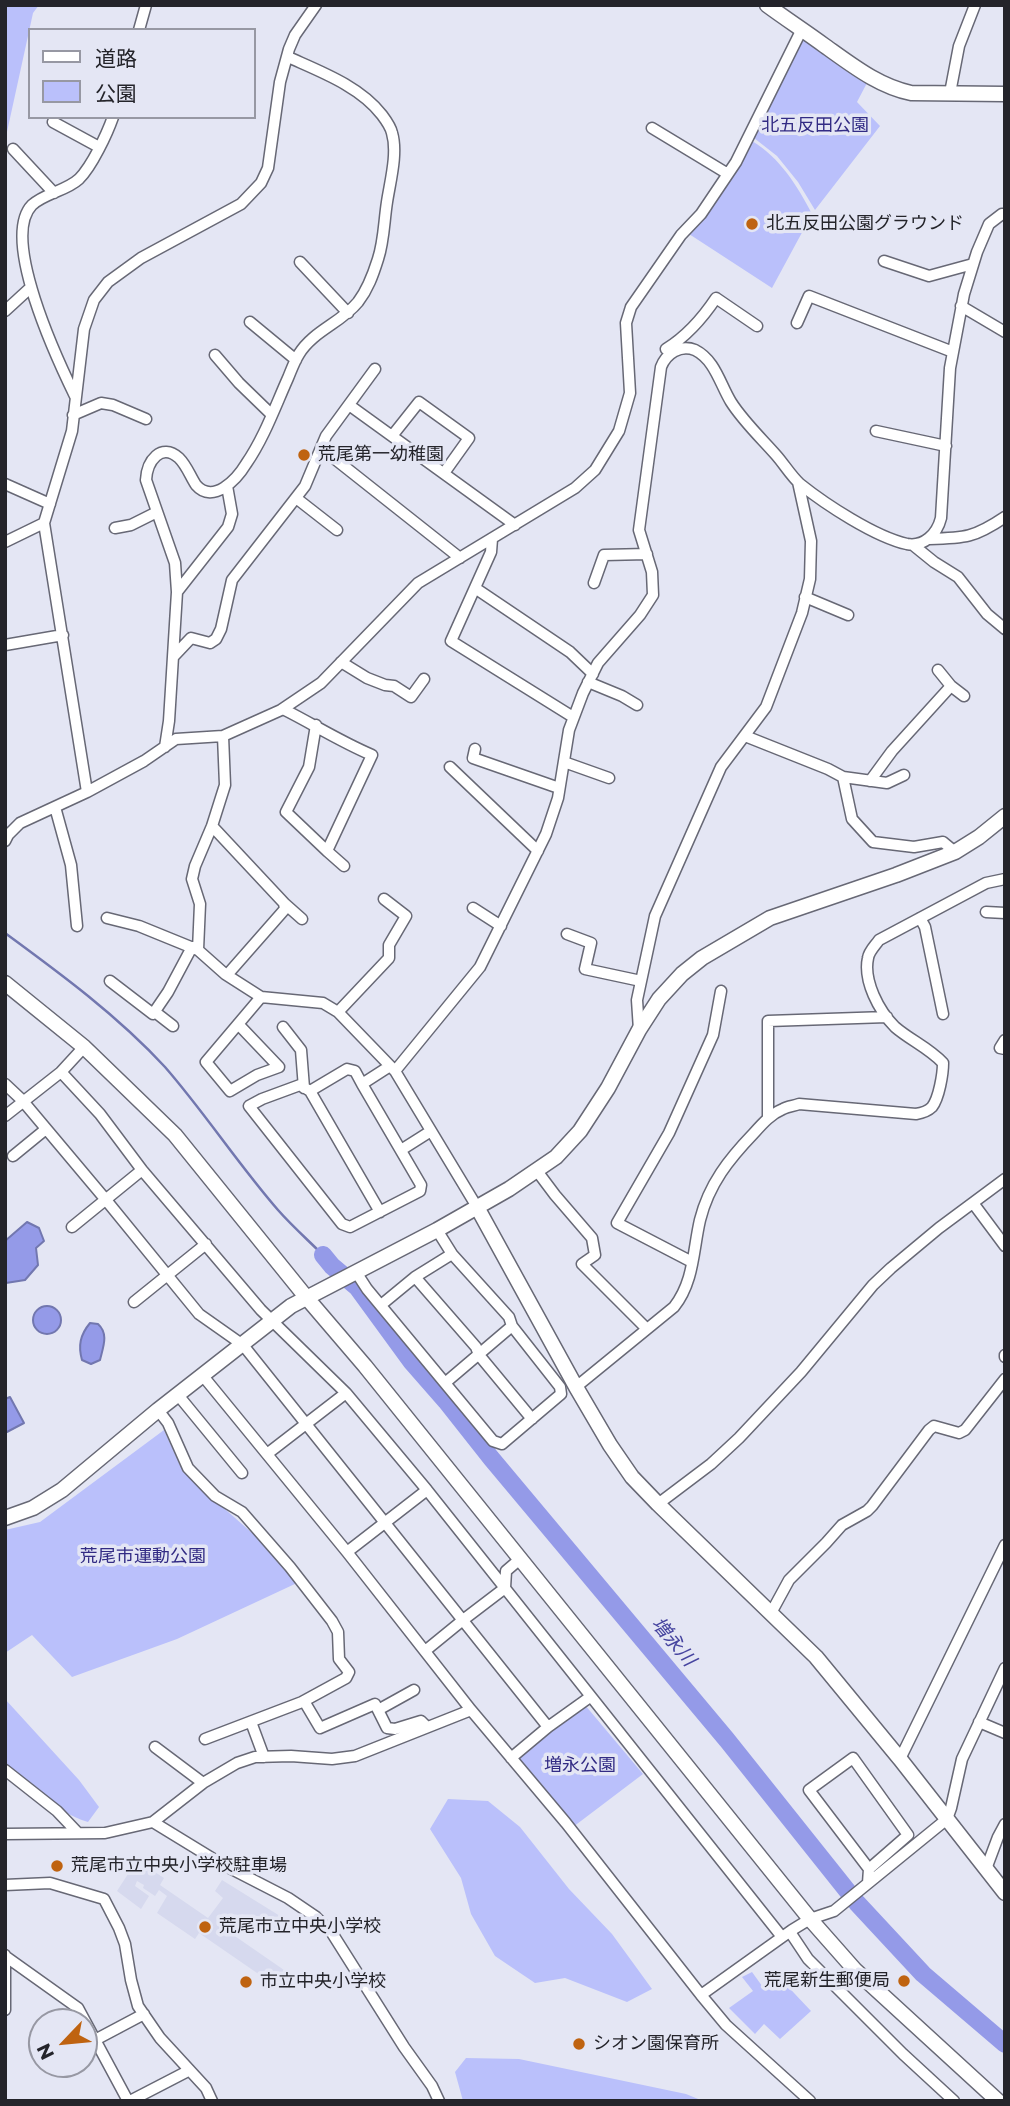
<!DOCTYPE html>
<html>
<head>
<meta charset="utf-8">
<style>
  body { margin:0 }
  #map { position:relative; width:1010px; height:2106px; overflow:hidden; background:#e4e6f4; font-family:Montserrat,"Noto Sans JP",sans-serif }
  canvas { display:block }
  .frame { position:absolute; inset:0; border:7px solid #24242a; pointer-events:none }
  .legend { position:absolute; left:28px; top:28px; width:228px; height:91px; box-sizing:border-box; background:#e4e6f4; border:2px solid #9798a3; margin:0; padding:9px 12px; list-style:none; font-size:21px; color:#24242a }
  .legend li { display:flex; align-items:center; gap:14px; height:35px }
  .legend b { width:35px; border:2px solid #9798a3 }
  .north { position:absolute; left:28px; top:2008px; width:70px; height:70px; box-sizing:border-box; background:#e4e6f4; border:2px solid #9798a3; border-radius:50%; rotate:244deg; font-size:19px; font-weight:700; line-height:28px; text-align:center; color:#24242a }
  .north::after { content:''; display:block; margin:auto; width:24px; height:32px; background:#bf6310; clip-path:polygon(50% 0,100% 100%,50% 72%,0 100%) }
</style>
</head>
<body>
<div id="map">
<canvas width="1010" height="2106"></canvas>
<div class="frame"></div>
<ul class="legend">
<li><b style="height:9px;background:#fff"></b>道路</li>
<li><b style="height:19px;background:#bac0fb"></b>公園</li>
</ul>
<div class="north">N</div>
</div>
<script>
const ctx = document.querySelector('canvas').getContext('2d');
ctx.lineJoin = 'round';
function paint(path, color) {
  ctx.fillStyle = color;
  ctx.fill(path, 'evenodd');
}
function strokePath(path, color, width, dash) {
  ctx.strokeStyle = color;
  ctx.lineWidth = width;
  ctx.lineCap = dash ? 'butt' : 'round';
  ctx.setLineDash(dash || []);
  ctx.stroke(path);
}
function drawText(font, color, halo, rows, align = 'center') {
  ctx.font = font + ' Montserrat,"Noto Sans JP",sans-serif';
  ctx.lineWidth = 7;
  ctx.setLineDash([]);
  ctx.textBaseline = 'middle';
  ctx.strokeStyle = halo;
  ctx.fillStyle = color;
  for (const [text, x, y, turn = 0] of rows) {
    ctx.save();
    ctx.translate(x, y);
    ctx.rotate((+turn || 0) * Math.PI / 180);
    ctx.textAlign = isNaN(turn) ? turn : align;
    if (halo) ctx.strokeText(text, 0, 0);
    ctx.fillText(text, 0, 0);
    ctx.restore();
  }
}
paint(new Path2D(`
  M138,1861L164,1878L160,1885L208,1918L223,1898L215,1891L222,1880L288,1921L276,1934L242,1914L229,1932L284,1970L273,1984L199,1933L195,1939L157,1913L167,1896L159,1890L155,1896L143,1888L144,1885L137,1881L135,1886L149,1896L141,1909L117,1891L128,1874L132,1873Z`), '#d6d9ee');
paint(new Path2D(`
  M5,5H39L33,13L5,141Z
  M803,39L868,81L857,102L880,126L815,210L798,182L777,156L754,138Z
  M752,141C780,158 797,185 812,214L772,288L689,234L711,209Z
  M164,1430L183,1472L260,1540L297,1583L177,1639L72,1677L32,1635L5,1653V1530L40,1522Z
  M5,1699L79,1780L99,1807L88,1822C55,1812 30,1786 5,1764Z
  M585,1705L643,1774L573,1827L516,1755Z
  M448,1799L488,1801L520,1827L569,1889L612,1934L652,1989L627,2002L565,1978L535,1983L495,1956L471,1914L461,1878L430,1829Z
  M752,1972L765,1990L778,1976L811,2011L780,2039L764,2024L755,2034L729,2008L753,1991L742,1977Z
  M466,2058L519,2059L686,2094L703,2101H463L455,2072Z`), '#bac0fb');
const water = new Path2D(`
  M27,1222L39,1228L44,1241L36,1248L38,1265L25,1280L6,1283L5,1241Z
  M33 1320a14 14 0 1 1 28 0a14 14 0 1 1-28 0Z
  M90,1323L98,1324C109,1334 103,1347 100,1360L91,1364L82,1360C78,1346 80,1335 90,1323Z
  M10,1397L24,1423L5,1433V1399Z`);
paint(water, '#949ae8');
strokePath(water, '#7277af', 2);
strokePath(new Path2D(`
  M5,933C61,974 118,1016 165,1067C205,1113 238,1164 278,1210C292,1226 308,1240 323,1255`), '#7277af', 2.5);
strokePath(new Path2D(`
  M323,1255L332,1266L357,1287L411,1361L446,1401L491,1458L727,1740L857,1903L923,1974L1005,2044`), '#949ae8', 18);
const minor = new Path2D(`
  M139,30L146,5
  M950,93L959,46L975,5
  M53,122L99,147
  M652,128L728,174
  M13,149L54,193
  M884,261L929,276L973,264
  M300,262L348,313
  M961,306L1005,332
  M5,311L29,289
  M250,322L296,360
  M797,323L809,296L953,352
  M666,349C687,336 702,319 716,298L757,326
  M215,355L239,383L272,415
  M75,396C57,359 0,238 32,205C45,193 66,191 79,179C92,166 107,134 113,117
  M349,405L515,525
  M73,415L101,403L113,405L146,419
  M876,431L946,446
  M392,436L419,402L469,438L444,473
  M321,448L460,558
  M5,484L50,504
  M296,498L337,530
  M115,528L131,525L157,512
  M492,539L491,552L451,641L573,717
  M928,539C965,538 974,538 1005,517
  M5,542L44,523
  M913,545L934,562L958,577L987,614L1005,629
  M594,583L604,555L647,554
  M475,588L570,652L593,674
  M177,592L175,563L146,480C147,461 161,442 179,458C187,466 190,476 196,485C213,505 237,479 246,464C264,438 275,407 288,378C291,371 294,362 299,354C313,331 341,323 358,302C368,289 373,275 378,259C384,241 384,221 387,202C390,182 398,153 392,133C391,128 385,119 382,115C360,86 319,71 288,57
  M805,597L848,615
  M5,645L63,635
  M173,657L191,638L210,643L216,639L221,629L232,580L305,486L326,436L375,369
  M341,662L367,678L385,685L394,686L411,697L424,679
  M938,670L951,686
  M588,682L622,696L637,705
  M283,709C313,724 341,742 372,755L327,851L286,812L309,767L316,725
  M223,736L225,785L212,826L195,866L192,879L200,904L198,950L225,974L261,997L323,1003L338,1012L395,1071L477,1207
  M745,736L828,769L843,777L852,819L873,842L914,847L943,842L955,852
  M165,747L169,721L177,592L228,527L232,514L227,486
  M475,749L473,758L559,788
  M564,762L609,778
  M450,767L538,851
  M843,777L887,783L904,775
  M870,781L892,751L951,686L964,696
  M87,792L44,523L72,431L84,329L94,300L108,282L141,258L241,204L261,183L268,168L280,82L289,49L295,35L316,5
  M55,807L71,865L77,926
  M212,826L284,903L285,909L227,975
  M5,841L8,835L20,823L87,792L144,761L176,739L223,736L281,710L321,683L418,583L575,488L595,470L619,431L630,393L626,323L631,307L681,235L701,214L736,162L802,29
  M327,851L344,866
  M284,903L302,919
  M473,908L501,926
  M986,912L1005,913
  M107,918L139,926L198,950
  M920,918L925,927L943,1014
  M567,934L591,943L585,969L641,981
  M110,981L153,1014L168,992L192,947
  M155,1012L173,1026
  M338,1012L389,958V945L406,916L384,899
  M238,1024L279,1067L257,1075L230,1091L206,1062L261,997
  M283,1027L301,1050L304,1088
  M639,1030L637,1000L655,916L721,767L766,707L802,613L810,579L811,541L798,482
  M1005,1040L1000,1048L1005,1049
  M84,1047L61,1072L100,1114L142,1170L261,1310L346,1393L427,1490L782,1937
  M395,1071L480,967L546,834L558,798L569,730L583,693L598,663L640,615L653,595L652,572L639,530L661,367C666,354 680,344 695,350C715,360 720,384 731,402C743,421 761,438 776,455C784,464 791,476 800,484C825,504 875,537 907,544C924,547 937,534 941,518L950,368L964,294L977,252L989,224L1002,214H1005
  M5,1084L22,1100L106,1200L199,1314L243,1345L548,1727
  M362,1084L421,1185L420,1191L350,1227L342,1224L249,1106L262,1099L300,1085L310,1091L347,1069L355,1071L362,1084L390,1066
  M310,1091L380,1212
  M5,1116L61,1072
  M768,1118V1021L887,1017
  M401,1150L431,1131
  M13,1156L46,1129
  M537,1171L555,1195L592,1238L595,1255L582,1264L647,1329
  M973,1203L1005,1246
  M72,1227L142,1170
  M437,1230L452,1254L509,1317L512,1326
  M692,1262L617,1223L669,1133L713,1035L721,991
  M356,1272L367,1289L493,1441L502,1444L561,1394L560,1387L512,1326L445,1383
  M415,1277L452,1254
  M134,1302L206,1244
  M381,1305L415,1277L476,1347L479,1355L532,1419
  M1005,1355V1357
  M203,1376L347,1552L471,1710L566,1823L701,1995L726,2025L810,2101
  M576,1387L674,1307C694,1282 693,1250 700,1220C709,1184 729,1159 754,1133C763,1123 771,1114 783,1109C788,1106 794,1106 799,1104L916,1114C922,1113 928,1111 932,1107C939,1098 943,1074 943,1063C929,1048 910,1040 895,1027C879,1011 863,981 868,958C869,951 875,946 879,940L986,883L1005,879
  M178,1395L242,1473
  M158,1410L168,1423L188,1468L215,1496L242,1512L290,1567L332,1621L338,1632L339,1659L349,1672L346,1678L302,1702L205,1739
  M267,1454L346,1393
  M658,1504L711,1464L739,1438L801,1372L873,1285L891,1268L939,1228L1005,1179
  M347,1552L427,1490
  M771,1613L789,1580L826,1543L842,1525L867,1511L872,1506L929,1430L934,1426L959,1433L965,1430L1005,1379
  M425,1651L463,1620L505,1588L506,1571L520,1559
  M304,1701L320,1728L375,1704L387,1728L395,1729L421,1721L427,1727
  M378,1710L414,1690
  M251,1722L264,1757
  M979,1722L1005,1733
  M155,1747L203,1783
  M511,1758L548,1727L590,1697
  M900,1759L1005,1545
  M5,1770L57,1811L77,1832
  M153,1822L220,1863L288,1898L316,1917L332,1933L404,2047L432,2086L439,2101
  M5,1834L105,1833L153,1822L203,1783L237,1763L255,1757L291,1756L332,1759L355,1756L471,1710
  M986,1869L998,1837L1005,1824
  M868,1883L869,1869L809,1790L853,1758L908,1835L869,1869
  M5,1885L50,1883L104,1899L119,1928L125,1944L131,1980L138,2006L160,2038L206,2088L212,2101
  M790,1932L808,1959L903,2054L954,2101
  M5,1955V2010
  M5,1956L78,2008L128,2101
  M701,1995L792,1930L810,1919L834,1911L947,1819L951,1808L962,1759L1005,1668
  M95,2040L144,2014
  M130,2101L188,2071`);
const tertiary = new Path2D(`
  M767,5C786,19 806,32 825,46C852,65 878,86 911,93L1005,94
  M5,983L84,1047L175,1135L306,1297L365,1366L810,1919L855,1970L998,2101
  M477,1207L576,1387L610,1445L632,1477L658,1504L816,1657L900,1759L1005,1893
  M5,1518L33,1508L62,1490L158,1410L291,1306L437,1230L509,1189L556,1157L580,1131L608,1088L639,1030L659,999L682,974L702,958L770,918L896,875L955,852L979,837L1005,816`);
strokePath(minor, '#676875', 13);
strokePath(tertiary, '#676875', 17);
strokePath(minor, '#fff', 10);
strokePath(tertiary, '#fff', 14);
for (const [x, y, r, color] of [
  [752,224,7,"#bf6310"],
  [304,455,7,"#bf6310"],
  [57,1866,7,"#bf6310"],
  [205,1927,7,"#bf6310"],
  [904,1981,7,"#bf6310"],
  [246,1982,7,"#bf6310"],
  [579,2044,7,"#bf6310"]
]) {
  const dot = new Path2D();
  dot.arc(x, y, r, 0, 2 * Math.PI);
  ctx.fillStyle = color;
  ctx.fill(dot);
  strokePath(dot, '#e4e6f4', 2.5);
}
drawText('18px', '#322b84', '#e4e6f4', [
  ["北五反田公園",815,126],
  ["荒尾市運動公園",143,1557],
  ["増永公園",580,1766]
]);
drawText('18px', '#24242a', '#e4e6f4', [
  ["北五反田公園グラウンド",766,224],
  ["荒尾第一幼稚園",318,455],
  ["荒尾市立中央小学校駐車場",71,1866],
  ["荒尾市立中央小学校",219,1927],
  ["荒尾新生郵便局",890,1981,"right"],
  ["市立中央小学校",260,1982],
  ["シオン園保育所",593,2044]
], 'left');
drawText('italic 19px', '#46449f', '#e4e6f4', [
  ["増永川",673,1642,50]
]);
</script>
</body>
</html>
